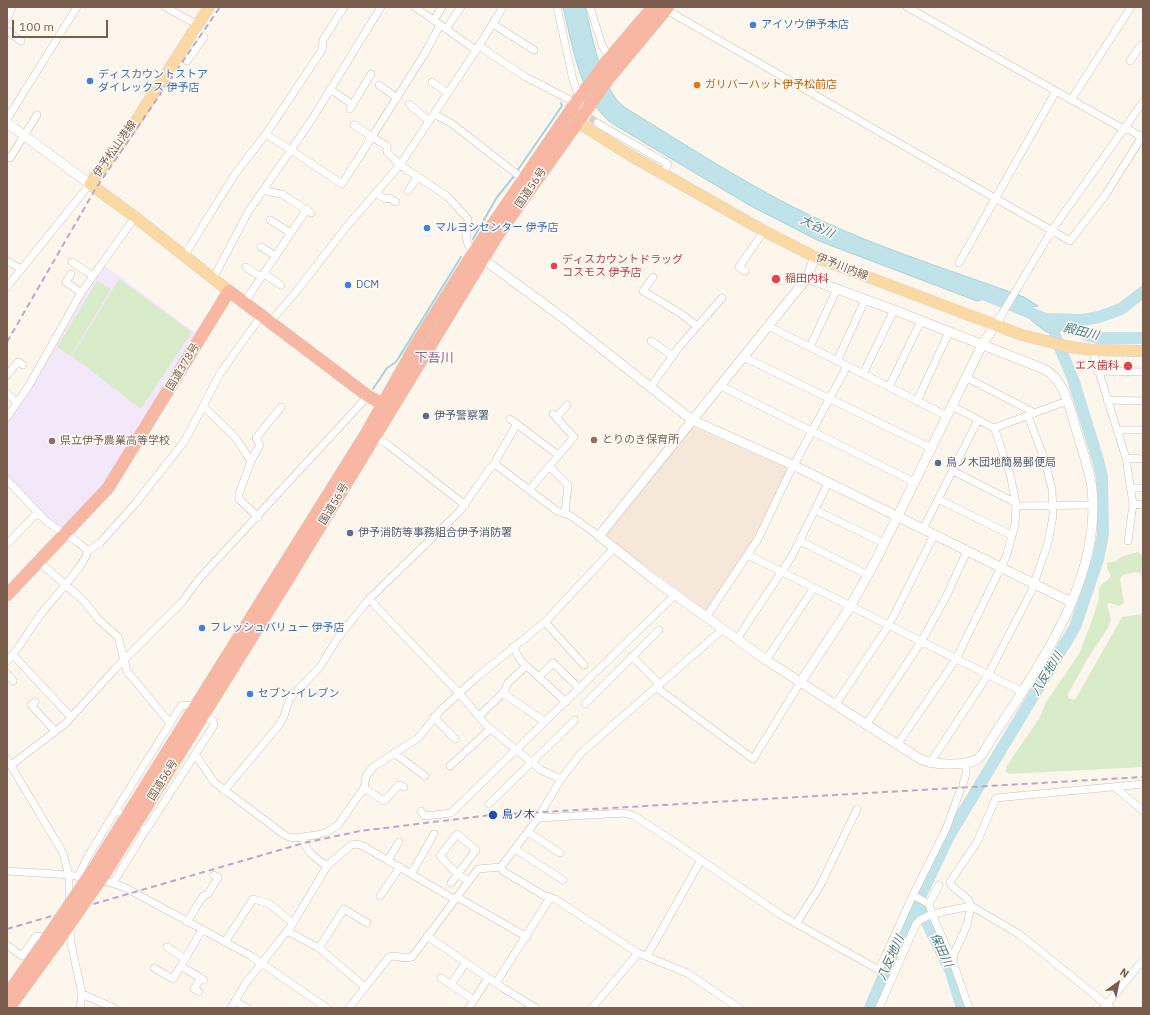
<!DOCTYPE html>
<html>
<head>
<meta charset="utf-8">
<style>
  body { margin:0 }
  #map { position:relative; width:1150px; height:1015px; overflow:hidden; background:#fdf6ec; font-family:"IBM Plex Sans",sans-serif }
  canvas { display:block }
  .frame { position:absolute; inset:0; border:8px solid #7a5c4d; pointer-events:none }
  .north { position:absolute; left:1098px; top:963px; width:40px; height:40px; -webkit-text-stroke:3px #fffaf3; paint-order:stroke; rotate:33deg; font-size:11px; font-weight:700; line-height:16px; text-align:center; color:#7a5c4d }
  .north::after { content:''; display:block; margin:auto; width:14px; height:18px; background:#7a5c4d; clip-path:polygon(50% 0,100% 100%,50% 72%,0 100%) }
  .scale { position:absolute; left:12px; top:20px; width:96px; height:18px; box-sizing:border-box; border:2px solid #7a5c4d; border-top:0; padding-left:5px; font-size:12px; line-height:14px; white-space:nowrap; color:#7a5c4d; -webkit-text-stroke:3px #fffaf3; paint-order:stroke }
</style>
</head>
<body>
<div id="map">
<canvas width="1150" height="1015"></canvas>
<div class="frame"></div>
<div class="north">N</div>
<div class="scale">100 m</div>
</div>
<script>
const ctx = document.querySelector('canvas').getContext('2d');
ctx.lineJoin = 'round';
function paint(path, color) {
  ctx.fillStyle = color;
  ctx.fill(path, 'evenodd');
}
function strokePath(path, color, width, dash) {
  ctx.strokeStyle = color;
  ctx.lineWidth = width;
  ctx.lineCap = dash ? 'butt' : 'round';
  ctx.setLineDash(dash || []);
  ctx.stroke(path);
}
function drawText(font, color, halo, rows, align = 'center') {
  ctx.font = font + ' "IBM Plex Sans","Noto Sans JP",sans-serif';
  ctx.lineWidth = 3;
  ctx.setLineDash([]);
  ctx.textBaseline = 'middle';
  ctx.strokeStyle = halo;
  ctx.fillStyle = color;
  for (const [text, x, y, turn = 0] of rows) {
    ctx.save();
    ctx.translate(x, y);
    ctx.rotate((+turn || 0) * Math.PI / 180);
    ctx.textAlign = isNaN(turn) ? turn : align;
    if (halo) ctx.strokeText(text, 0, 0);
    ctx.fillText(text, 0, 0);
    ctx.restore();
  }
}
paint(new Path2D(`
  M691,426L788,468L754,538L707,612L607,537V531Z`), '#f5e8da');
paint(new Path2D(`
  M104,265L198,335L112,476L62,529L41,512L18,486L7,476V423L31,389L75,309Z`), '#f3e8fa');
paint(new Path2D(`
  M119,279L192,332L141,409L72,356Z
  M97,281L111,289L71,356L57,347Z
  M1138,552L1143,556V581L1140,573L1136,572L1123,575L1120,579L1124,603L1119,606L1110,603L1107,604L1111,619L1108,628L1088,658L1068,694V698L1075,700L1122,617L1143,614V767L1009,774L1006,772V767L1040,717L1046,702L1079,654L1092,620L1099,599V589L1102,584L1109,579L1111,575L1107,569V563L1116,561L1123,556Z`), '#d8ecc9');
const water = new Path2D(`
  M563,7H585C592,35 601,89 624,107C688,146 751,188 818,219C884,250 956,272 1024,297L1038,306L1031,307L1033,308L1054,321L1074,330H1088L1087,333L1102,336V339L1062,330L1058,332L1060,338C1041,333 1024,311 1006,301C1002,299 1000,296 995,296C988,296 983,300 977,301L819,241L749,205L613,124C581,102 572,43 563,7Z`);
paint(water, '#bfe3e8');
strokePath(water, '#a5d3da', 1);
strokePath(new Path2D(`
  M517,171L562,106L561,103
  M473,239L497,197L515,175
  M373,389L387,368L396,362L461,257`), '#a5d3da', 2);
strokePath(new Path2D(`
  M975,291L1046,319L1083,320L1099,317L1121,309L1143,292
  M1087,335L1098,338H1143
  M920,896L919,906L951,972L962,1008
  M870,1008L891,958L949,836L1075,627L1098,559L1103,534L1102,477L1098,460L1073,379L1055,336`), '#bfe3e8', 12);
strokePath(new Path2D(`
  M582,111L597,123`), '#dcd0c4', 7, [7, 3.5]);
const street = new Path2D(`
  M165,7L198,25
  M415,7L476,50
  M557,7L573,80L584,114
  M590,7L602,45L609,58
  M907,7L1125,130
  M663,8L1070,241L1106,194L1143,135
  M7,19L12,7
  M434,20L442,7
  M493,24L534,50
  M446,29L461,7
  M7,31L21,41
  M479,46L524,76L570,100
  M187,61L204,37L195,31
  M1130,61L1141,45L1143,47
  M432,82L448,93
  M379,85L397,98
  M330,89L353,105
  M1071,100L1131,7
  M409,104L429,121
  M350,109L371,74
  M434,114L451,123L523,179
  M7,119L77,7
  M597,123L668,164L663,173
  M354,125L372,137L425,53L440,25
  M1126,128L1142,137
  M266,134L291,150L314,116L381,7
  M10,158L37,115
  M264,189L270,192L282,194L311,213
  M408,191L418,176
  M376,193L385,199L389,198L396,202
  M270,220L291,233
  M261,247L276,256
  M184,256L235,174L266,134L322,50L323,40L344,7
  M7,261L21,269
  M72,262L93,276
  M959,263L1056,91
  M246,267L261,277
  M745,271L739,267L764,231
  M71,274L66,282L81,293
  M264,274L281,285
  M653,277L643,291L680,313L697,326
  M213,279L248,212L291,150L342,184L372,137L387,146V152L400,165L447,196L468,219C467,231 463,243 474,252
  M7,287L90,184
  M244,303L307,209
  M999,319L1052,230L1143,102
  M270,322L296,292L347,226L400,165L479,46L503,7
  M768,326L947,416
  M651,341L673,356
  M810,347L837,289
  M1092,350L1126,458L1133,504L1128,541
  M744,357L931,448
  M837,361L865,300
  M1097,371L1143,372
  M863,374L894,310
  M7,375L18,362L23,365
  M967,378L1035,413
  M721,386L914,482
  M889,387L921,321
  M650,388L679,347L722,298
  M7,393L17,403
  M1107,400L1143,401
  M917,401L949,332
  M203,406L235,437L251,461L239,494V499L258,517
  M7,417L28,387L81,293L135,217
  M557,417L567,405
  M510,419L558,455
  M994,428L1067,401
  M1117,430H1143
  M372,437L387,444L465,505
  M1126,458L1143,459
  M251,461L260,445L256,438L281,407
  M495,464L497,458L517,424
  M549,466L568,485L565,513
  M953,471L1016,503
  M7,480L47,522L79,543L88,551C83,568 53,598 42,613C29,629 21,647 7,661
  M1131,488H1143
  M529,490L574,437L553,414
  M938,499L1011,535
  M1133,504L1143,505
  M1017,506L1093,505
  M815,510L884,543
  M923,529L978,420
  M800,541L868,575
  M7,544L37,513
  M88,551L100,543L135,504L184,442L221,372L261,316
  M748,555L1021,691
  M39,562L83,600L99,620L118,637L127,671L170,723
  M369,599L459,693L487,726L541,770L561,779
  M706,617L758,539L788,476L847,366
  M545,622L584,665
  M737,639L792,556L828,483
  M513,647L521,661L566,702
  M13,655L71,717
  M632,656L660,685
  M766,660L813,589
  M7,674L13,681
  M539,677L553,663L579,688
  M657,688L753,759L800,683
  M503,693L545,722
  M35,702L31,705L55,731
  M585,704L659,630
  M835,705L889,625L934,535
  M479,716L503,693L508,683L526,666
  M434,717L455,739
  M866,725L921,642L946,597L967,551
  M897,745L956,659L1006,557L1015,525L1016,503L1010,474L995,430L992,427L952,406
  M394,753L425,776
  M195,754L214,782L286,836L293,838L317,835L327,832L338,825L364,788L366,776L373,767L418,738L440,711L477,677L545,622L614,548
  M7,759L63,853L69,876V902
  M930,763L988,675L1031,592L1048,543L1053,516L1052,489L1044,458L1028,416
  M11,765L65,724L114,670L182,602L199,579L368,396
  M450,766L490,729
  M963,784L966,774V762
  M1115,787L1143,811
  M364,788L384,801L399,785L404,787
  M224,791L279,725L284,716L290,698L320,667L337,639L369,599L460,511L490,468L495,464L557,511L571,516L599,536
  M489,804L575,720
  M421,811L425,816L451,813L675,595
  M119,812L116,810L181,706L188,705L213,721L214,725L146,830L144,829
  M538,818L625,813L634,816L673,841L781,915L879,970L913,895L946,829L960,791
  M528,832L560,853
  M302,837C306,852 315,858 327,866
  M515,849L563,880
  M388,860L399,842
  M501,867L503,871L543,895L555,899L638,953L687,973L739,1008
  M7,871C46,874 90,873 126,888L251,956L327,1008
  M411,874L434,834
  M78,877L87,858L116,810
  M113,883L146,830
  M451,883L476,850L457,834L440,856L457,874L468,881
  M913,895L929,904
  M380,896L400,867
  M457,897L527,937
  M187,922L203,896L208,894L218,878L214,875
  M796,924L820,886L857,809
  M70,925L71,943L82,994L80,1008
  M287,931L319,948L365,987
  M427,936L503,988L536,1008
  M225,942L253,899L268,903L293,923
  M7,945L22,956L36,936L50,938
  M167,947L185,959
  M319,948L344,909L367,923
  M647,956L701,860
  M953,962L932,914L971,906C968,894 954,892 950,882L977,842L996,798L1143,784
  M181,966L204,980
  M154,968L173,979L202,930
  M441,978L474,1000
  M496,983L550,898
  M451,985L466,962
  M199,992L194,989L201,978
  M82,994L114,1008
  M235,1001L247,1008
  M231,1008L245,984L292,925L327,866L351,845L357,844L363,846L454,899
  M349,1008L389,957C396,954 404,960 412,957L478,869L501,867L538,818L561,779L581,753L723,629
  M469,1008L488,978
  M592,1008L638,953
  M879,1008L916,924L920,920L932,914L929,904L939,885
  M969,1008L953,962L954,954L967,925L971,906L1019,934L1111,1008
  M1104,1008L1143,960`);
const secondary = new Path2D(`
  M7,123L90,184
  M483,259L563,318L692,420L795,466L1071,602
  M807,278L894,310L1044,369C1065,380 1070,409 1076,429C1082,449 1089,468 1092,488C1102,582 1037,668 989,743C986,748 982,757 976,760C964,766 931,765 920,759L766,660L656,581L599,536L807,278L815,257
  M800,683L850,607L876,560L982,345L999,319`);
const primary = new Path2D(`
  M209,7L132,127L90,184L135,217L229,291
  M571,118L628,154L764,231L815,257L1022,335L1070,347L1092,350L1143,351`);
const highway = new Path2D(`
  M7,595L108,488L229,291L368,396L389,407
  M95,867L366,434L417,343L474,252L579,98L607,61L653,7
  M105,873L288,579L497,236L609,78L668,7
  M7,995L45,941
  M9,1008L57,942`);
strokePath(street, '#d1beb0', 8);
strokePath(secondary, '#d6c0b0', 10);
strokePath(primary, '#dad1cd', 12);
strokePath(highway, '#dad1cd', 13);
strokePath(street, '#fff', 7);
strokePath(secondary, '#fff', 9);
strokePath(primary, '#fbd9a5', 11);
strokePath(highway, '#f7b7a3', 12);
strokePath(new Path2D(`
  M7,342L96,188L220,7
  M7,929L304,843L360,831L491,815L1143,777`), '#b9a8c9', 2, [6, 4]);
const highwayBridge = new Path2D(`
  M45,941L95,867
  M57,942L105,873`);
strokePath(highwayBridge, '#dad1cd', 13, []);
strokePath(highwayBridge, '#f7b7a3', 12);
for (const [x, y, r, color] of [
  [753,25,4,"#3f7fe0"],
  [90,81,4,"#3f7fe0"],
  [697,85,4,"#e8710a"],
  [427,228,4,"#3f7fe0"],
  [554,266,4,"#e0444e"],
  [776,279,5,"#e0444e"],
  [348,285,4,"#3f7fe0"],
  [1128,366,5,"#e0444e"],
  [426,416,4,"#5c6f8a"],
  [594,440,4,"#8d6e63"],
  [52,441,4,"#8d6e63"],
  [938,463,4,"#5c6f8a"],
  [350,533,4,"#5c6f8a"],
  [202,628,4,"#3f7fe0"],
  [250,694,4,"#3f7fe0"],
  [493,815,5,"#1a4fb4"]
]) {
  const dot = new Path2D();
  dot.arc(x, y, r, 0, 2 * Math.PI);
  ctx.fillStyle = color;
  ctx.fill(dot);
  strokePath(dot, '#fffaf3', 1.5);
}
drawText('11px', '#366cbe', '#fffaf3', [
  ["アイソウ伊予本店",761,25],
  ["ディスカウントストア",98,75],
  ["ダイレックス 伊予店",98,88],
  ["マルヨシセンター 伊予店",435,228],
  ["DCM",356,285],
  ["フレッシュバリュー 伊予店",210,628],
  ["セブン-イレブン",258,694]
], 'left');
drawText('11px', '#c56008', '#fffaf3', [
  ["ガリバーハット伊予松前店",705,85]
], 'left');
drawText('11px', '#7a5c4d', '#fffaf3', [
  ["伊予松山港線",115,149,-55],
  ["国道56号",531,188,-56],
  ["伊予川内線",842,267,21],
  ["国道378号",183,367,-59],
  ["国道56号",334,504,-59],
  ["国道56号",163,780,-58]
]);
drawText('11px', '#be3a42', '#fffaf3', [
  ["ディスカウントドラッグ",562,260],
  ["コスモス 伊予店",562,273],
  ["稲田内科",785,279],
  ["エス歯科",1119,366,"right"]
], 'left');
drawText('11px', '#4e5e75', '#fffaf3', [
  ["伊予警察署",434,416],
  ["鳥ノ木団地簡易郵便局",946,463],
  ["伊予消防等事務組合伊予消防署",358,533]
], 'left');
drawText('11px', '#785e54', '#fffaf3', [
  ["とりのき保育所",602,440],
  ["県立伊予農業高等学校",60,441]
], 'left');
drawText('11px', '#164399', '#fffaf3', [
  ["鳥ノ木",502,815]
], 'left');
drawText('italic 12px', '#437c86', '#fffaf3', [
  ["大谷川",817,227,26],
  ["殿田川",1081,332,14],
  ["八反地川",1047,674,-59],
  ["保田川",941,950,65],
  ["八反地川",891,958,-66]
]);
drawText('13px', '#846695', '#fffaf3', [
  ["下吾川",434,358]
]);
</script>
</body>
</html>
